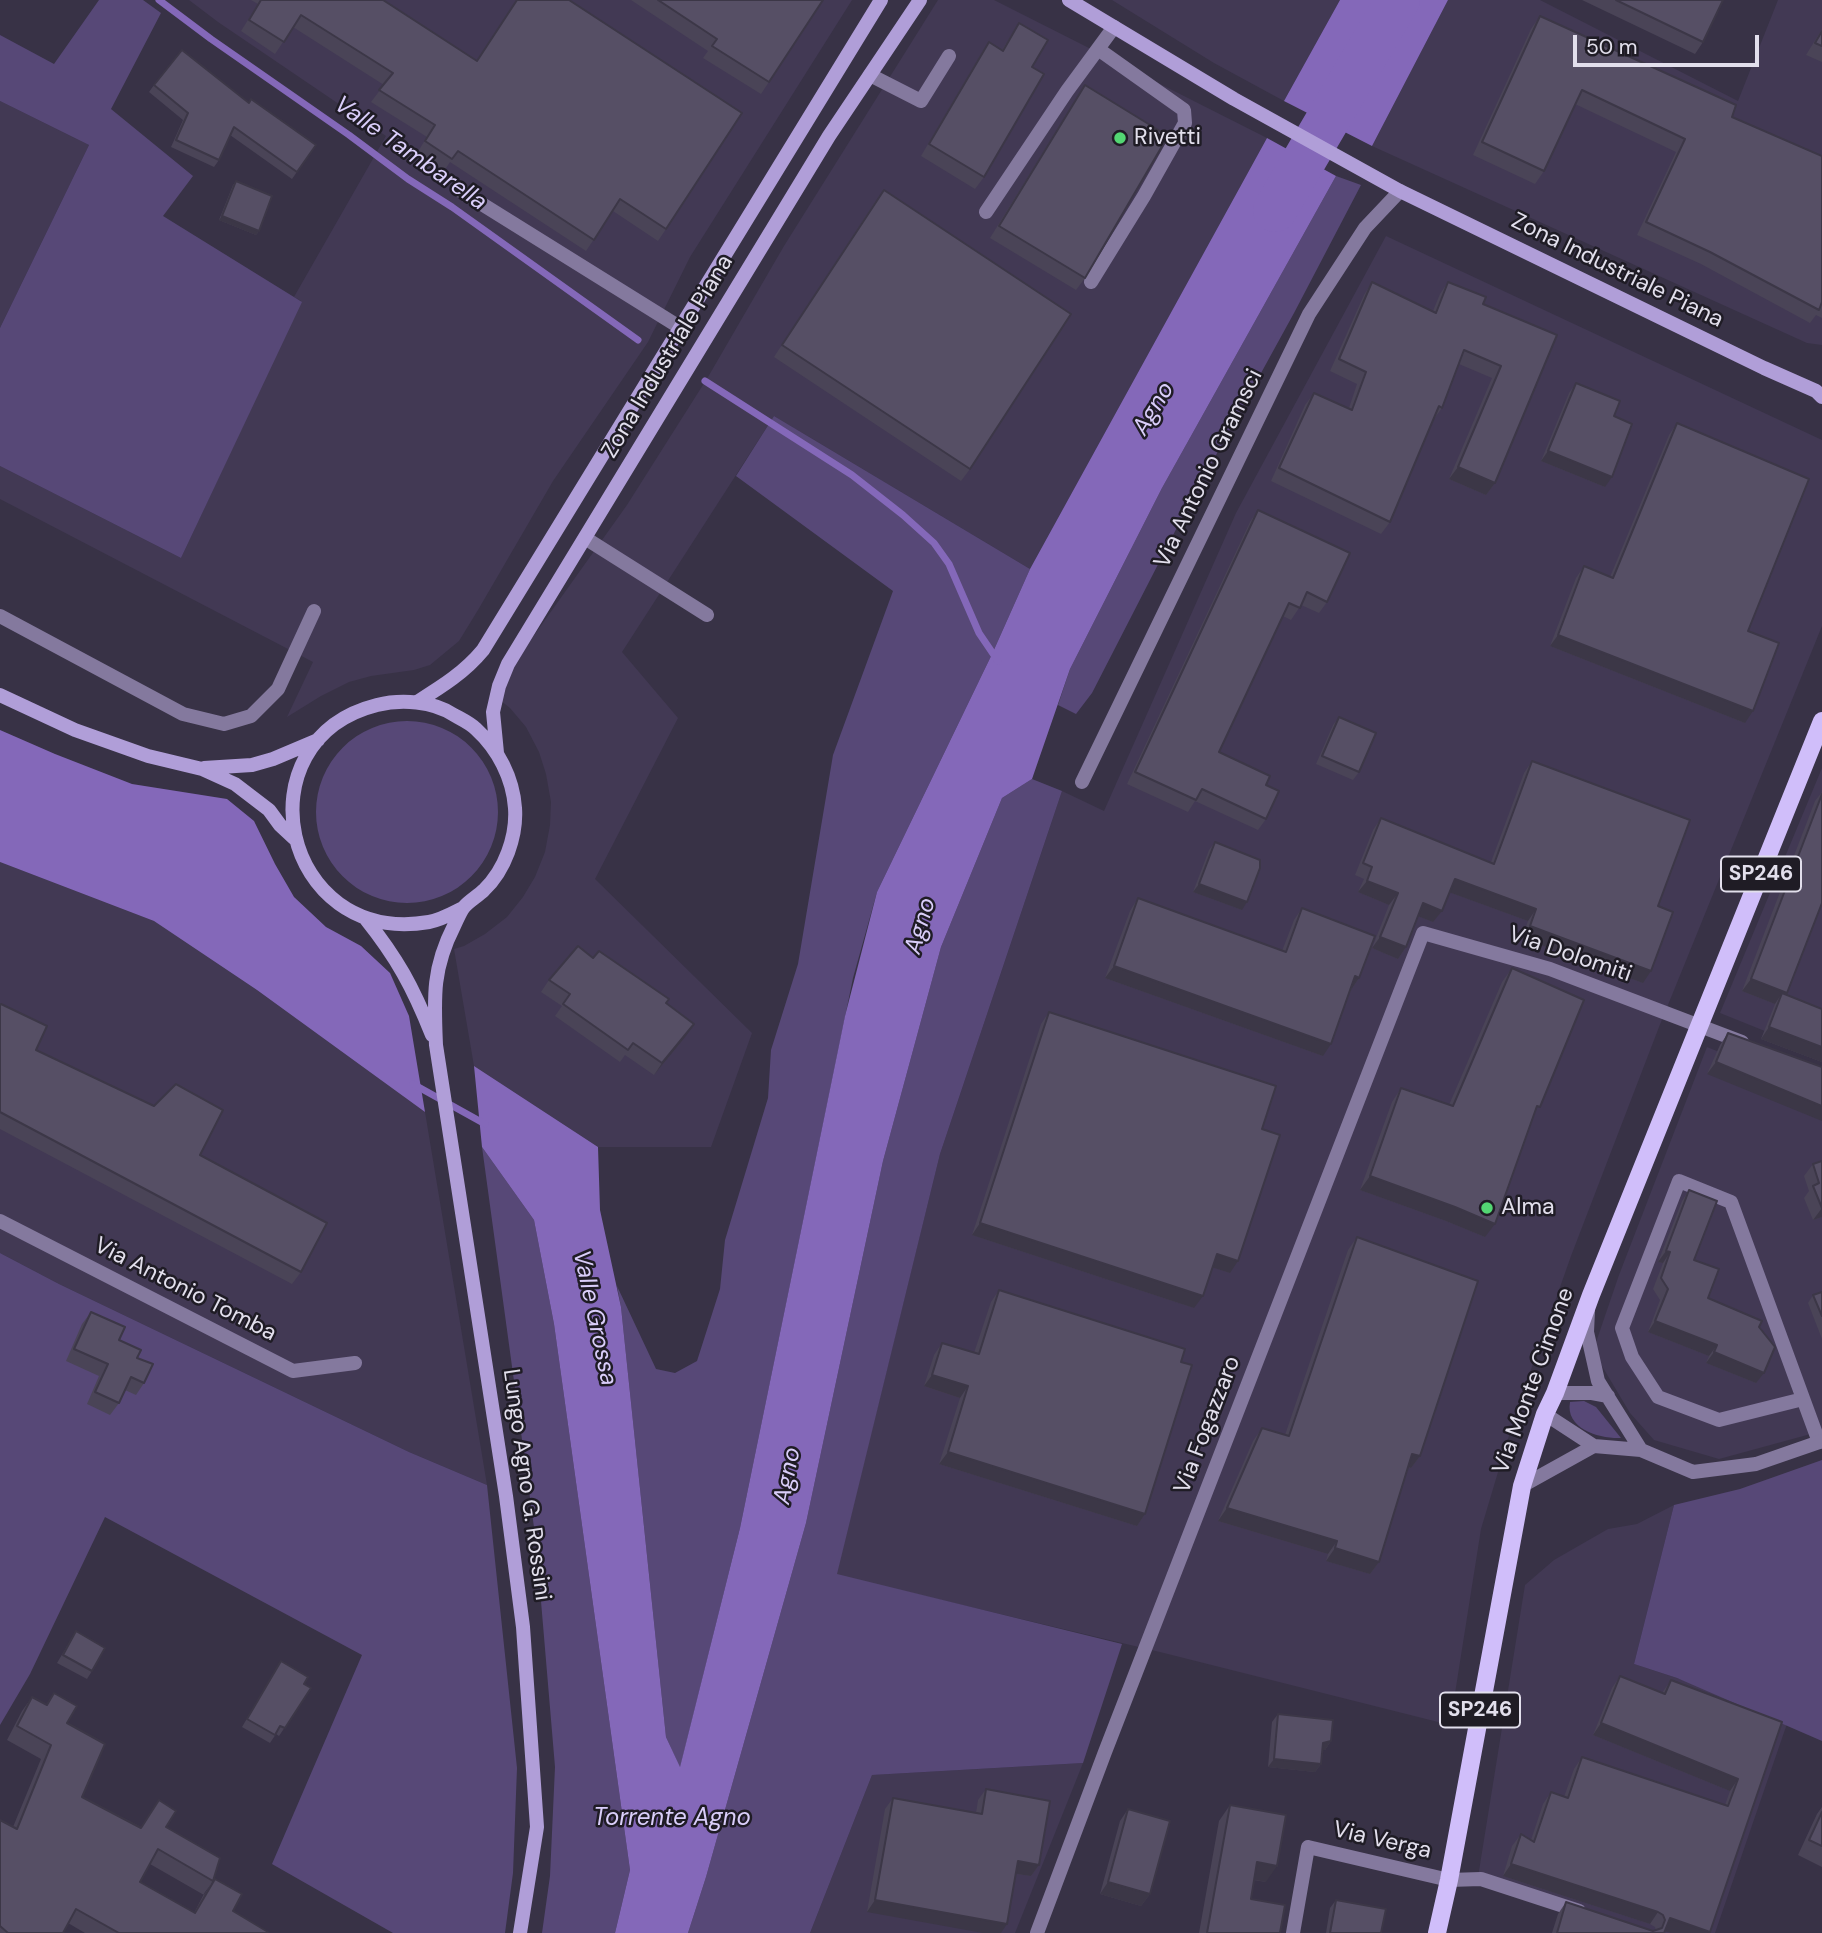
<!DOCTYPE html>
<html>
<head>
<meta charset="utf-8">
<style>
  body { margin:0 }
  #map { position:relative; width:1822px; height:1933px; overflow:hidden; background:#383246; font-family:"DM Sans",sans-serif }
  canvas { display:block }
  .scale { position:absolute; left:1573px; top:35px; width:186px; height:32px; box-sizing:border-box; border:4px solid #e2dfec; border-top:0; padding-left:9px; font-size:21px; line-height:24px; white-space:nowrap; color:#e2dfec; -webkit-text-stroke:5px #1f1c25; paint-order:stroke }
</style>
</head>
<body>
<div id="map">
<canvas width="1822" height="1933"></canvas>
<div class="scale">50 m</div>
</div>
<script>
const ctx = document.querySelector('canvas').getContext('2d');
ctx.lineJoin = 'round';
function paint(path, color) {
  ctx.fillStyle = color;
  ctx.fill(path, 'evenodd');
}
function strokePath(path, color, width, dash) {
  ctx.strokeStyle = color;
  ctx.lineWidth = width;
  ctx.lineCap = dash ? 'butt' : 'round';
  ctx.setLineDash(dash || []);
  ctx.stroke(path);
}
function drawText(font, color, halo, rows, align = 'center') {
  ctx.font = font + ' "DM Sans",sans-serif';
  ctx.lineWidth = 5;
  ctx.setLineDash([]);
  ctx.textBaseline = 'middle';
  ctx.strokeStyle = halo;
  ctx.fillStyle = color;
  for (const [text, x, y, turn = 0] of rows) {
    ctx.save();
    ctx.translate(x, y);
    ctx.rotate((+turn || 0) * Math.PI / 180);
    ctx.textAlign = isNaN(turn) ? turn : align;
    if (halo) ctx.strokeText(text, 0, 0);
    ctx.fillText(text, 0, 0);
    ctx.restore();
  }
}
paint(new Path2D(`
  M189,0H852L690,257L648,342L553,481L478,610L459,641L430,665L414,670L371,676L349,682L321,696L287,717L313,662L0,499V466L181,558L301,301L294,297L386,136L218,22Z
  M938,0H994L1267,138L1030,569L774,416L622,652L678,718L595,879L752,1033L711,1147H598L474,1066L454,949L464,946L485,934L507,917L523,897L535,877L545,852L550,825L551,802L546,774L539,752L526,727L510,708L496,697L515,662L627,505L708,377L784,246Z
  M1112,0H1340L1284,101L1214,63Z
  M1448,0H1540L1738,101L1778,0H1822V345L1807,343L1372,146Z
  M0,101L89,145L0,328Z
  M1386,236L1822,440V626L1659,1027L1571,1256L1516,1412L1481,1529L1450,1725L1164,1653L836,1575L940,1154L1062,791L1104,811L1236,513Z
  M1822,768V1054L1720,1013Z
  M0,862L154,921L257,990L425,1112L487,1485L409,1452L59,1284L0,1253Z
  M1707,1047L1822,1094V1429L1807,1435L1719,1459L1654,1440L1630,1413L1593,1351L1619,1275Z
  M1674,1505L1634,1664L1790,1715L1715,1933H1649L1478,1877L1525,1585L1554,1560L1608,1529L1637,1524Z
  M1083,1763L1015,1933H810L872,1775Z`), '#423954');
paint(new Path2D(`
  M99,0H143L161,13L111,109L193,176L163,216L302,302L181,558L0,466V328L89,145L0,101V35L54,64Z
  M1336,176L1361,185L1294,313L1188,506L1092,693L1076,714L1058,705L1070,669L1162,488Z
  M774,416L1030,569L993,652L877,892L853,978L740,1528L680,1768L666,1737L621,1307L617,1286L656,1369L675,1373L697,1361L720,1289L725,1240L768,1098L771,1050L798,964L833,755L893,591L736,476Z
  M316 812a91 91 0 1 1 182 0a91 91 0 1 1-182 0Z
  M1032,779L1062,791L940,1154L837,1574L1122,1644L1083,1763L872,1775L810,1933H688L706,1877L806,1523L883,1161L941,947L1002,798Z
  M482,1147L534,1220L554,1324L630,1870L615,1933H542L550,1876L555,1767L536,1542Z
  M0,1253L59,1284L409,1452L487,1485L517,1768L513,1873L505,1933H393L272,1864L362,1655L105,1517L30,1674L0,1725Z
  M1584,1401L1596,1407L1621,1438C1600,1439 1565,1429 1570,1402Z
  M1822,1460V1741L1677,1678L1634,1664L1674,1505L1740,1489Z`), '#574877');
paint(new Path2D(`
  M1340,0H1448L1372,146L1284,101Z
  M1267,138L1336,176L1162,488L1070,669L1032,779L1002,798L941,947L883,1161L806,1523L706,1877L688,1933H615L630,1870L554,1324L534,1220L482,1147L474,1066L598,1147L600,1210L621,1307L666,1737L680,1767L740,1528L845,1016L877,892L993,652L1030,569Z
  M0,730L55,754L132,784L227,799L254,821L275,864L294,897L326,927L361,946L390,973L409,1016L425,1112L257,990L154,921L0,862Z`), '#8468b9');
strokePath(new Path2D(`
  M159,0L211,39L349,135L408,179L452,207L638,340
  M705,381L852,475L903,515L934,543L949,564L979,633L998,661
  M413,1084L485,1124`), '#8468b9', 7);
strokePath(new Path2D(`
  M1275,210L1398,0`), '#8468b9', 44);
strokePath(new Path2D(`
  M870,75L921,101L949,56
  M461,191L681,328
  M986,212L1067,91L1114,27
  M1091,282L1144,196L1185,123L1184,110L1098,49
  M585,538L707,615
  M0,616L183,714L224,724L251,716L278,689L314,611
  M0,1221L293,1371L355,1363
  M1803,1399L1719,1420L1658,1397L1632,1357L1622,1328L1679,1181L1731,1202L1819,1442
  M1449,1880L1481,1879L1579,1911`), '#84799e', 14);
strokePath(new Path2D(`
  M1082,782L1309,314L1365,228L1400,191
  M1588,1311L1587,1332L1598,1381L1641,1450
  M1555,1393H1592L1608,1396
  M1545,1414L1594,1446
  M1522,1486L1594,1446L1641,1450L1693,1472L1756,1464L1822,1441
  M1037,1933L1105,1752L1423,933L1550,969L1742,1042
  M1293,1933L1308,1847L1449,1880`), '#84799e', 14);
strokePath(new Path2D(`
  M1069,0L1234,99L1400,191L1764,368L1816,391L1822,397
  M0,695L75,730L148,756L202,769L235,784L269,810L280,825L294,838
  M417,702C441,687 464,673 483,650L881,0
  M497,753L493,712L499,686L508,664L829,136L920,0
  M204,768L252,765L273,759L318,740
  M463,908C453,913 441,920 429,922C281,947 238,740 377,705C401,699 433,701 454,715C461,719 470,723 476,729C498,749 513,778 515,808C517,836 505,870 484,890C478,896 469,901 464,907C460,912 457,920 454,926C432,969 434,998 436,1045L506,1496L523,1627L537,1827L520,1933
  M365,918C397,958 413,987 432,1035`), '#b09ed8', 14);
strokePath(new Path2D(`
  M1437,1933L1449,1880L1522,1486L1545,1414L1555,1393L1591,1295L1822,721`), '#d0befa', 18);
paint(new Path2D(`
  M251,0H383L666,229L658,241L613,211L586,251L450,162L444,171L417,153L427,137L371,102L384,85L293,27L275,54L241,31L258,4Z
  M631,0H823L761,94L703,58L708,51Z
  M1582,0H1723L1703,42L1695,54Z
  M1540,16L1732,117L1822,156V318L1816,315L1810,323L1701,264L1637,235L1676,152L1575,104L1544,171L1535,184L1473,155L1531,29Z
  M1019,23L1032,67L984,177L975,189L921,156L981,54L989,42L1002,50Z
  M1822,29V62L1806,55Z
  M154,85L249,103L316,145L292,179L230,135L219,160L214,167L171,147L183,120L149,92Z
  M1085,85V278L1076,290L990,238Z
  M236,181L259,231L256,235L219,220L233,185Z
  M875,202L970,469L961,481L774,357Z
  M1372,282L1433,311L1440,294L1448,282L1483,304L1557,335L1495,483L1486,495L1449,479L1492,378L1459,364L1442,408L1433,420L1390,522L1381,534L1271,481L1305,405L1314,393L1349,408L1357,384L1330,371L1364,295Z
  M1576,383L1614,416L1605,487L1541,461L1569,393Z
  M1677,423L1748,631L1745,723L1550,646L1576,578L1584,566L1610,577L1669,435Z
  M1258,510L1327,602L1319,613L1301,605L1291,620L1283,616L1219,752L1266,785V819L1258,830L1195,801L1188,812L1127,784L1250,522Z
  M1339,717L1359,772L1353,780L1316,764L1333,725Z
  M1532,761L1658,906L1643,983L1522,938L1528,921L1449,892L1433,922L1418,916L1406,947L1398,959L1372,948L1389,905L1358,892L1364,879L1355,875L1373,830L1381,818L1491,862L1524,773Z
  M1822,792V903L1786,995L1822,1009V1062L1761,1039L1775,1004L1742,991L1815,801Z
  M1215,842L1242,910L1193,892L1209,850Z
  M1138,898L1282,951L1294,920L1302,908L1359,978L1351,990L1323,1056L1105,978L1130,911Z
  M593,958L686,1036L654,1075L625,1055L620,1062L555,1016L562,1006L541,992L549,980Z
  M1512,968L1533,1117L1485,1237L1446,1221L1360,1190L1392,1102L1401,1088L1449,1105L1502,982Z
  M0,1005L36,1050L200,1155L301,1272L292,1284L0,1129Z
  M1049,1012L1262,1129L1230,1273L1212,1267L1194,1308L972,1235L1041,1024Z
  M1728,1033L1822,1067L1707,1074L1720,1045Z
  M1822,1161V1217L1813,1220L1804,1198L1809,1191L1804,1176L1813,1164Z
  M1689,1190L1694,1260L1708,1298L1759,1327L1756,1383L1706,1363L1709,1356L1648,1332L1660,1300L1653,1289L1663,1263L1658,1262L1682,1201Z
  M1357,1237L1420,1456L1411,1468H1408L1379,1562L1370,1574L1326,1561L1328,1554L1218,1521L1253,1441L1262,1428L1285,1435L1348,1250Z
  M999,1290L1181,1362L1145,1514L1137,1526L939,1464L960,1398L924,1386L934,1355L942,1343L974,1353L991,1302Z
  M1822,1292V1339L1808,1303L1813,1295Z
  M91,1312L137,1358L144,1383L136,1395L125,1390L119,1403L110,1415L87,1404L99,1376L66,1361L82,1324Z
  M76,1631L92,1671L87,1679L57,1663Z
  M281,1661L304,1684L311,1688L279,1736L276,1734L270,1743L242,1727Z
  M1620,1676L1662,1693L1671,1680L1782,1722L1664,1933H1552L1558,1914L1566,1902L1653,1931L1656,1930L1655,1927L1650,1924L1503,1876L1512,1846L1521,1834L1531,1840L1543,1804L1551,1792L1564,1797L1574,1769L1582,1757L1725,1805L1730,1791L1593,1735L1612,1688Z
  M54,1693L67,1723L82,1797L141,1827L159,1800L166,1827L213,1881L204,1895L150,1864L140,1882L194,1913L205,1892L215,1879L233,1911L267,1933H85L68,1923L63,1933H0V1820L13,1827L41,1759L7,1740L22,1711L32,1697L46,1705Z
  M1278,1714L1331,1741L1325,1750H1322L1321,1764L1315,1772L1268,1767L1272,1722Z
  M986,1789L1039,1865L1031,1876L1016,1874L867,1912L885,1809L893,1798L976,1813L978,1800Z
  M1230,1805L1266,1882L1254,1880L1251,1899L1280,1933H1199L1219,1821Z
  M1822,1807V1867L1798,1855L1817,1814Z
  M1128,1809L1150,1894L1141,1906L1100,1894L1120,1821Z
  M1336,1900L1381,1933H1326L1330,1908Z`), '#4a4457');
paint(new Path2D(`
  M222,216L259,231L256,235L219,220Z
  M1548,451L1612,477L1605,487L1541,461Z
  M1458,467L1495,483L1486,495L1449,479Z
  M1558,635L1753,711L1745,723L1550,646Z
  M1455,879L1536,909L1528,921L1446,891Z
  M1367,881L1398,893L1389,905L1358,892Z
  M1199,884L1247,902L1242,910L1193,892Z
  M1423,903L1442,911L1433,922L1415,915Z
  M1530,926L1651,971L1643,983L1522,938Z
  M1380,937L1406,947L1398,959L1372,948Z
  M1114,966L1331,1044L1323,1056L1105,978Z
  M1355,976L1359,978L1351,990Z
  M1751,979L1787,993L1779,1005L1782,993L1775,1004L1742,991Z
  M694,1024L686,1036L654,1075L662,1063Z
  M1769,1027L1822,1047V1062L1761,1039Z
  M1716,1062L1822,1106V1121L1707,1074Z
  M1370,1176L1455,1207L1495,1224L1485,1237L1446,1221L1360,1190Z
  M1822,1208V1217L1813,1220Z
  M980,1223L1203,1296L1194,1308L972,1235Z
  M1666,1251L1670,1252L1663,1263L1658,1262Z
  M1217,1254L1238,1261L1230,1273L1208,1266Z
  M1655,1321L1717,1345L1709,1356L1648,1332Z
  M1714,1352L1764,1373L1756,1383L1706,1363Z
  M932,1375L968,1386L960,1398L924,1386Z
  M948,1452L1145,1514L1137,1526L939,1464Z
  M1412,1454L1420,1456L1411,1468L1403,1466Z
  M1227,1508L1337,1541L1328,1554L1218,1521Z
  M1335,1548L1379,1562L1370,1574L1326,1561Z
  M1601,1723L1738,1779L1730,1791L1593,1735Z
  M1331,1741L1325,1750L1317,1751L1323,1743Z
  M1274,1759L1321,1764L1315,1772L1268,1767Z
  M1018,1861L1039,1865L1031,1876L1010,1873Z
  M1257,1862L1277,1866L1266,1882L1246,1878Z
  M1511,1864L1658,1912L1650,1924L1503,1876Z
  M1108,1882L1150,1894L1141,1906L1100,1894Z
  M875,1900L1007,1924L1001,1933H983L867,1912Z
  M1670,1918L1710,1932L1709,1933H1671L1661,1930Z`), '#3c3747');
const building = new Path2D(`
  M261,0H383L477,61L517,0H569L742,113L666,229L620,199L594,240L458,151L452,159L425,141L435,125L379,90L393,73L301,15L284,42L249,20Z
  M658,0H823L769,82L712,46L717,39Z
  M1616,0H1723L1703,42Z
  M1540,16L1736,105L1732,117L1822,156V302L1819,310L1710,252L1646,222L1685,139L1582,90L1544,171L1482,142Z
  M1019,23L1048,40L1032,67L1044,74L984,177L929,144L989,42L1003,51Z
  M1822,31V46L1815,43Z
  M182,50L249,103L251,99L316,145L297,172L234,127L219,160L176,140L188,113L154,85Z
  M1085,85L1168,136L1085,278L999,226Z
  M236,181L272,196L259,231L222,216Z
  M884,190L1071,314L970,469L782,345Z
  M1372,282L1436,313L1448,282L1486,297L1483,304L1557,335L1495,483L1458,467L1501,366L1464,350L1442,408L1439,406L1390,522L1279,468L1314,393L1352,410L1366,372L1339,359Z
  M1576,383L1620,401L1614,416L1632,424L1612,477L1548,451Z
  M1677,423L1809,479L1748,631L1779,643L1753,711L1558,635L1584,566L1613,578Z
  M1258,510L1350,553L1327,602L1307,592L1300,608L1289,603L1219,752L1270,776L1266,785L1279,791L1266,819L1202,789L1196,800L1135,772Z
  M1339,717L1376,733L1359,772L1322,756Z
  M1532,761L1690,820L1658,906L1673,912L1651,971L1530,926L1536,909L1455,879L1442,911L1423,903L1406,947L1380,937L1398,893L1367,881L1372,867L1363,863L1381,818L1494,864Z
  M1822,794V903L1787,993L1751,979Z
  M1215,842L1260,860V868L1247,902L1199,884Z
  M1138,898L1286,952L1302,908L1375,936L1359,978L1355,976L1331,1044L1114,966Z
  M578,946L593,958L599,951L669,999L666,1003L694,1024L662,1063L633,1043L628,1050L563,1004L570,994L549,980Z
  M1512,968L1584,1000L1540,1107L1537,1106L1495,1224L1455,1207L1370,1176L1401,1088L1453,1106Z
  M1782,993L1822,1009V1047L1769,1027Z
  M1,1004L47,1026L36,1050L154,1106L176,1084L223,1110L200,1155L327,1223L301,1272L0,1112V1005Z
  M1049,1012L1276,1086L1262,1129L1280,1135L1238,1261L1217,1254L1203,1296L980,1223Z
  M1728,1033L1822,1067V1106L1716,1062Z
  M1822,1161V1208L1813,1186L1819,1183L1813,1164Z
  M1689,1190L1717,1201L1694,1260L1719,1269L1708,1298L1762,1321L1759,1327L1775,1347L1764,1373L1714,1352L1717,1345L1655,1321L1668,1289L1661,1278L1670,1252L1666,1251Z
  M1357,1237L1478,1281L1420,1456L1412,1454L1379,1562L1335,1548L1337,1541L1227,1508L1262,1428L1289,1436Z
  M999,1290L1185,1349L1181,1362L1192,1365L1145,1514L948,1452L968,1386L932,1375L942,1343L979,1354Z
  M1822,1292V1316L1813,1295Z
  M91,1312L125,1327L119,1340L141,1350L137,1358L153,1364L144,1383L131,1377L119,1403L95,1392L108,1364L74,1349Z
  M76,1631L105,1648L92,1671L63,1655Z
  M281,1661L308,1677L304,1684L311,1688L285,1728L280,1726L275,1735L247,1719Z
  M1620,1676L1665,1694L1671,1680L1782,1722L1710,1932L1670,1918L1664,1933H1557L1566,1902L1653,1931L1662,1928L1665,1920L1663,1915L1658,1912L1511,1864L1521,1834L1534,1842L1551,1792L1568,1798L1582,1757L1728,1806L1738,1779L1601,1723Z
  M54,1693L77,1706L67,1723L105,1744L82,1797L141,1828L159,1800L176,1811L166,1827L220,1858L213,1881L158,1849L140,1882L195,1913L215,1879L242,1894L233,1911L268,1932L267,1933H119L76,1909L63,1933H8L0,1926V1820L17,1829L51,1745L17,1726L32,1697L47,1705Z
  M1278,1714L1333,1720L1331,1741L1323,1743L1321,1764L1274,1759Z
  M986,1789L1050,1801L1039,1865L1018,1861L1007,1924L875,1900L893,1798L982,1814Z
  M1230,1805L1286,1815L1277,1866L1257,1862L1251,1899L1285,1905L1280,1933H1207Z
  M1128,1809L1170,1821L1150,1894L1108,1882Z
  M1822,1812V1846L1809,1840Z
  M1336,1900L1386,1909L1381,1933H1330Z`);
paint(building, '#564f65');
strokePath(building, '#3c3747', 2);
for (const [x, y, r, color] of [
  [1120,138,7,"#53d673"],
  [1487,1208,7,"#53d673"]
]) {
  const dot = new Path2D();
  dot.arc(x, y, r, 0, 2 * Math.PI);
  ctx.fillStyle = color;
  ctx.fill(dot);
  strokePath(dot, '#1f1c25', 2.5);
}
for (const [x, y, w] of [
  [1761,874,80],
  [1480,1710,80]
]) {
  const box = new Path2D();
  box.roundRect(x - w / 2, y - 17.5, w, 35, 5);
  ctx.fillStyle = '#1f1c25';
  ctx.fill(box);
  strokePath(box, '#e2dfec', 2);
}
drawText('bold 21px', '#e2dfec', null, [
  ["SP246",1761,874],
  ["SP246",1480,1710]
]);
drawText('23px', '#e2dfec', '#1f1c25', [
  ["Rivetti",1134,138],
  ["Alma",1501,1208]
], 'left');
drawText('23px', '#e2dfec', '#1f1c25', [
  ["Zona Industriale Piana",1617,271,26],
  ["Zona Industriale Piana",668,357,-59],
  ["Via Antonio Gramsci",1209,469,-64],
  ["Via Dolomiti",1570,955,19],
  ["Via Antonio Tomba",185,1290,27],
  ["Via Monte Cimone",1534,1381,-70],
  ["Via Fogazzaro",1208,1425,-69],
  ["Lungo Agno G. Rossini",526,1485,82],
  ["Via Verga",1382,1841,13]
]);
drawText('italic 24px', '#dacefa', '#1f1c25', [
  ["Valle Tambarella",410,154,35],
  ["Agno",1154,409,-59],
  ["Agno",921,926,-74],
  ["Valle Grossa",594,1318,78],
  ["Agno",788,1476,-79],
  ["Torrente Agno",672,1819]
]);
</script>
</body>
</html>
